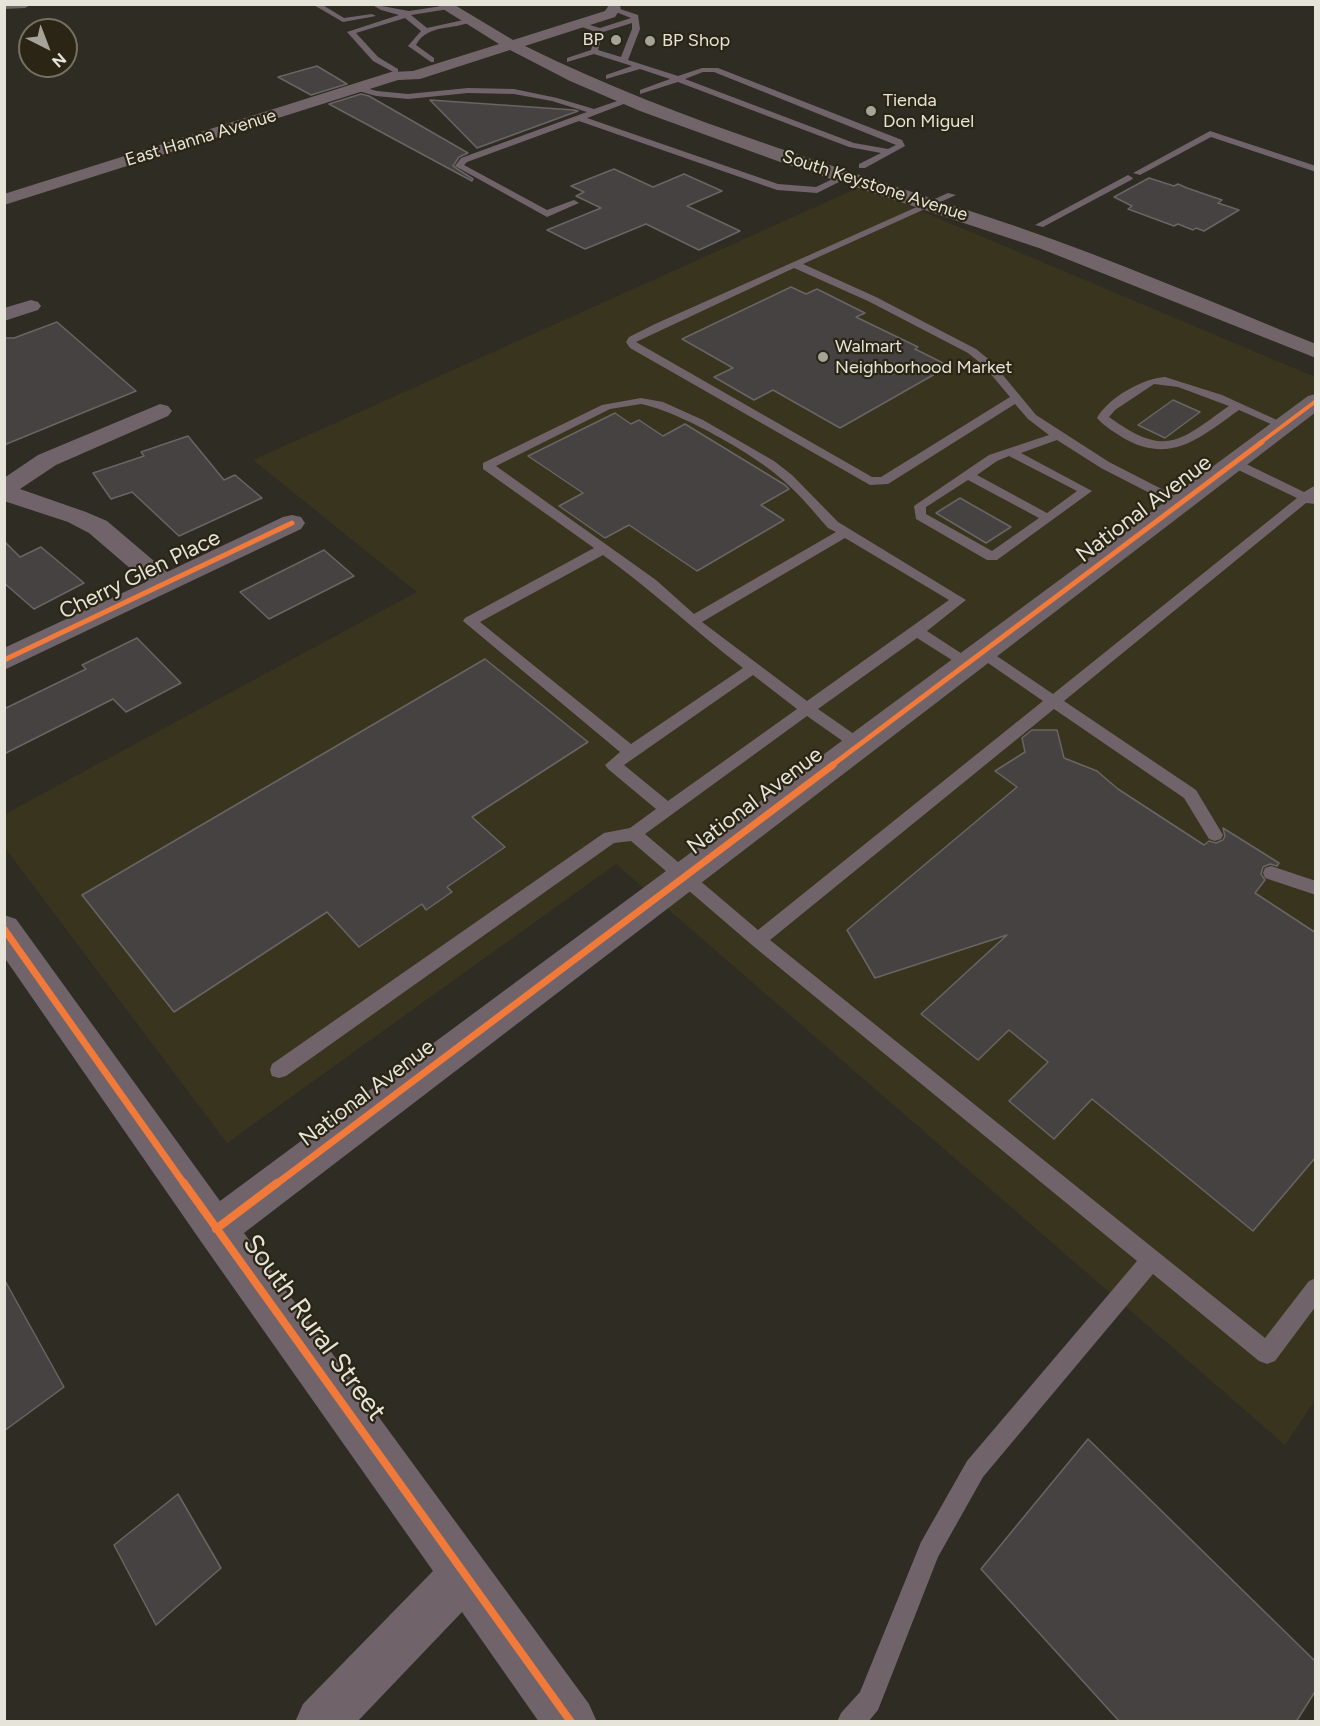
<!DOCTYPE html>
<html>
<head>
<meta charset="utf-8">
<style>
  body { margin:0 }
  #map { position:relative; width:1320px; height:1726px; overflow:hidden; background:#2f2c23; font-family:Figtree,sans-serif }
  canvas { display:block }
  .frame { position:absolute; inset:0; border:6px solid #e6e4d8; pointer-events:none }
  .north { position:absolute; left:18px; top:18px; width:60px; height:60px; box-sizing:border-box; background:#2a2514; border:2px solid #757162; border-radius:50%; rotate:138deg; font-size:16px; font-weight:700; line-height:24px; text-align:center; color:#e6e4d8 }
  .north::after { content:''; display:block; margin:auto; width:21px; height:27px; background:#a6a499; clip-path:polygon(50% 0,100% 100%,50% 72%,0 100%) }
</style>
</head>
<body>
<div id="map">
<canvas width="1320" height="1726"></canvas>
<div class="frame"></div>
<div class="north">N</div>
</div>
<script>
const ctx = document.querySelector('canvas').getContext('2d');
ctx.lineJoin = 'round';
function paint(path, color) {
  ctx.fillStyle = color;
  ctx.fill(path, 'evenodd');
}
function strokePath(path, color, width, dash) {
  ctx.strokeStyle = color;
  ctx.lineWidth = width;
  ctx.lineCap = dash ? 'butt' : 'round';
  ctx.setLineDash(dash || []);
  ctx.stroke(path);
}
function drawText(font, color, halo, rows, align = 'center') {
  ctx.font = font + ' Figtree,sans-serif';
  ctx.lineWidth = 4.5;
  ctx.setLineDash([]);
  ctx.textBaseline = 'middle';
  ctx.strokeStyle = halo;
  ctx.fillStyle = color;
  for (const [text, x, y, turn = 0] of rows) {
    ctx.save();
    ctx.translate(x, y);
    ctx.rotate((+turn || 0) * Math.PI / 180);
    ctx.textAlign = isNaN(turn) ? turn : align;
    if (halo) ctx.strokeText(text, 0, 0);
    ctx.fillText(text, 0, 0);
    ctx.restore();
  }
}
paint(new Path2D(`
  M862,186L1315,377V1400L1285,1445L616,864L227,1143L5,848V814L417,592L253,460Z`), '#39341d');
const building = new Path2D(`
  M317,66L347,84L311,95L278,77Z
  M361,94L369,96L468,153L459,157L453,166L473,179L472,181L329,104Z
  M430,100L574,110L578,111L477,148Z
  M614,169L653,187L684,174L722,191L687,206L740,231L699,250L646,224L585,249L547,230L601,208L576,196L584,192L571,186Z
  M1149,178L1174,186L1178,184L1187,188L1222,200L1218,203L1239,210L1204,231L1196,228L1193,230L1178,224L1174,226L1128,209L1132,206L1114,197Z
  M791,287L806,294L817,289L865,313L856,317L918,347L915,349L949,366L840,428L773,390L754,400L714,377L733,368L682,339Z
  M57,322L136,391L4,445V338H14Z
  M1173,400L1200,412L1165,438L1138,425Z
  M615,413L631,424L639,420L663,436L685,424L785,485L789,489L761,505L784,520L697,571L629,525L605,538L559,506L583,493L528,456Z
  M188,436L224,480L235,475L262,498L179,536L132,492L111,499L93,473L144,456L141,452Z
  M960,498L1011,527L986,543L936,513Z
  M4,541L20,557L41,547L84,583L34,609L4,583Z
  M324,550L354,576L269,619L240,592Z
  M137,638L181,683L126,712L113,699L4,754V709L86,669L82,665Z
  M485,659L588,742L472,817L505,847L447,887L452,892L426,910L422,904L359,947L327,912L174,1012L82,895Z
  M1032,730H1057L1064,758L1097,771L1118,789L1204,845L1209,841L1216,843L1223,840L1225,836L1223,828L1279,863L1277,866L1270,864L1263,867L1261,874L1265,880L1255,893L1316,933V1157L1253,1231L1092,1099L1054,1139L1009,1101L1048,1062L1009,1030L978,1060L921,1014L1007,935L875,978L847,930L1017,787L995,771L1025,752L1022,738Z
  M4,1279L64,1387L4,1431Z
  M1088,1439L1316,1662V1690L1296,1722H1120L981,1569Z
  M178,1494L221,1568L156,1625L114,1545Z`);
paint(building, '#464241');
strokePath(building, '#686564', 1.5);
paint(new Path2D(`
  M312,4H321L344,18L372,14L376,16L343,22Z
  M371,4L409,11L449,5V9L411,15L427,28L468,19L472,21C453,31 428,23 416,45L434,58V62H431L408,46L421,31L405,18L356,33L378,57L398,69V73H395L373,61L347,32L399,15L381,10Z
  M611,6L638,15L640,29L628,60L678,76L702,68H718L902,140L905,146L865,168H859V164L881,153L849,147L678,82L640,94V90L670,79L640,69L606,79V75L632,66L594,54L567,62V58L591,50L596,32L579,26V22L600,28L631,18L611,10ZM632,23V29L621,57L598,50L603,32ZM703,72H714L896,145L888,149L854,143L685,79Z
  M358,86L377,91L408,94L468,88L514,89L557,98L594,109L626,98L630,100L629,102L587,118L778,184L816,187L843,174L851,176L817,193L777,190L579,121L467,162L464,165L547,210L574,200L579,203L547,217L455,166L461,158L587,112L552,101L514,94L468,93L408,99L376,96L355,90V86Z
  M1210,131L1316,166V172L1211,137L1140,175L1133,173Z
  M1128,175L1133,178L1131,180L1043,227L1035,225Z
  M948,193L956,195L803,264L876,297L976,349L992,362L1036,415L1109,462L1185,501L1187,504L1185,507H1177L1101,468L1057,440L1021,453L1092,491L997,560H987L916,519L914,506L989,455L1049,435L1028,419L1015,404L888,484L870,485L630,348L626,342L629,337L655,324ZM794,268L868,301L968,353L984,366L1010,397L881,477H872L636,342ZM1009,456L1077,491L1047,513L977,475L997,461ZM968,480L1039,518L992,551L926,514V507Z
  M1165,377L1222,395L1290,426L1284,430L1280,428L1239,410C1202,436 1173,464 1127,440C1117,434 1105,427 1097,418C1108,398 1143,378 1165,377ZM1154,384L1178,387L1229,406C1178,442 1166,458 1109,417L1115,410Z
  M641,398L663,402L703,420L774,461L792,475L838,522L966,600L927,631L973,661L975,664L973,667H963L917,638L818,709L864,741L867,745L864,749H854L807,716L645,834L758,930L1043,701L978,656L976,653L978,650H988L1053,694L1297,498L1230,466V460H1238L1304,492L1316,485V504L1306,503L1064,701L1196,790L1223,835L1221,839L1215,841L1209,839L1184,798L1054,709L770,940L1265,1338L1309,1281L1316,1278V1306L1275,1361L1267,1364L1259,1361L1153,1274L983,1477L938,1557L878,1710L868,1722H837L841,1713L860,1692L921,1542L967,1461L1137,1261L752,945L631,841L614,843L286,1076L279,1078L272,1076L270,1070L272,1064L604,833L630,828L656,809L608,769L605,765L620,752L463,621L465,618L594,548L483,469V463L602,405ZM641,404C678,411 756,455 784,481C800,495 814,512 828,528L836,532L694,614L656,580L496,466L610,409ZM845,538L949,600L807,701L702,622ZM603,555C652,590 695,631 743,668L631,744L480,622ZM753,675L797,709L668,801L624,765Z
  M1271,866L1316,881V895L1265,878L1263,873L1265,868Z`), '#70646a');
paint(new Path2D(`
  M31,300L38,302L41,306L38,310L4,321V308Z
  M1316,394V412L244,1233L589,1704L597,1722H539L462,1612L357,1722H295L303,1704L433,1571L202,1243L4,957V915L16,919L220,1201L1308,396Z
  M160,404L168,406L172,411L168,416L56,465L20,489L86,512L107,521L167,572L283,517L292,515L301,517L305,523L301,529L4,670V648L146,582L89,533L68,522L4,501V478L38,455Z`), '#70646a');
paint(new Path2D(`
  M4,4H32L25,8L4,9Z
  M435,4H453L513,40L605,11L609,5H619L621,8L615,17L525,46C685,125 848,169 1015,226C1117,261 1216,304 1316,344V358L1039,248L783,163L640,111L570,81L510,50L420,79L398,80L4,205V194L391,72L413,71L499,44Z`), '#72656a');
strokePath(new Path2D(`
  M1260,443L1316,401`), '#f17a3a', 4);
strokePath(new Path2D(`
  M4,660L292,523
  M831,766L1262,442`), '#f17a3a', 5);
strokePath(new Path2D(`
  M4,929L185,1185
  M275,1185L833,765`), '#f17a3a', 7);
strokePath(new Path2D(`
  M184,1183L571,1722
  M216,1229L277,1183`), '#f17a3a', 8);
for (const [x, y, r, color] of [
  [616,40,6,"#a6a499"],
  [650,41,6,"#a6a499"],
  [871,111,6,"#a6a499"],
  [823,357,6,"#a6a499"]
]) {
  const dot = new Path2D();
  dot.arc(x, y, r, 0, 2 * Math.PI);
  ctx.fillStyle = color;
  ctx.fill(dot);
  strokePath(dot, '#2a2514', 2);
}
drawText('18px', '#e6e4d8', '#2a2514', [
  ["BP",604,40,"right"],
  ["BP Shop",662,41],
  ["Tienda",883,101],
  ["Don Miguel",883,122],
  ["Walmart",835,347],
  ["Neighborhood Market",835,368]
], 'left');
drawText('18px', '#e6e4d8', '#2a2514', [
  ["East Hanna Avenue",201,138,-17],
  ["South Keystone Avenue",875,186,18]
]);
drawText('22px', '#e6e4d8', '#2a2514', [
  ["National Avenue",1144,509,-37],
  ["Cherry Glen Place",140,575,-26],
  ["National Avenue",755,801,-37],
  ["National Avenue",367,1093,-37]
]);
drawText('27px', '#e6e4d8', '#2a2514', [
  ["South Rural Street",314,1328,54]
]);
</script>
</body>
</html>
